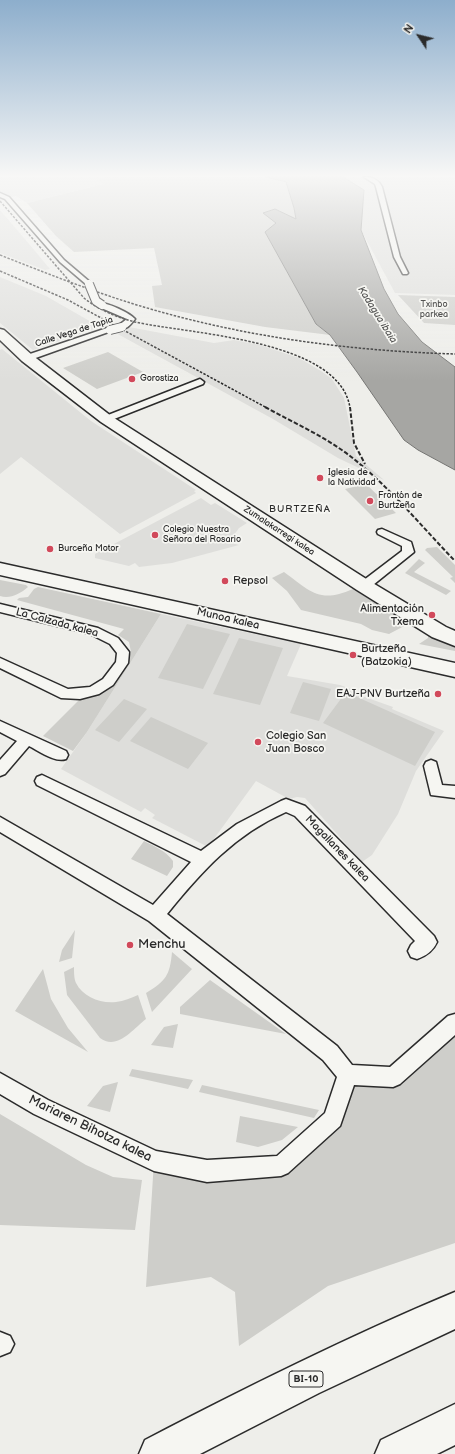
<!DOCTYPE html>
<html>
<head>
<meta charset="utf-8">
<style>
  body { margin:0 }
  #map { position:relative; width:455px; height:1454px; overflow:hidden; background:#eeeeea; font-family:"Balsamiq Sans",sans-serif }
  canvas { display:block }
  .north { position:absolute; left:399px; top:16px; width:40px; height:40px; -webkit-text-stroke:3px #f6f6f2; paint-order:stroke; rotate:305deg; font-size:11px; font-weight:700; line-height:16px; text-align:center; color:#2b2b2b }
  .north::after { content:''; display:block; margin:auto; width:14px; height:18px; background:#2b2b2b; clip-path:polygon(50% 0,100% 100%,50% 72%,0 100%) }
</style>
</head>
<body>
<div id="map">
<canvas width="455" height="1454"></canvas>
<div class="north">N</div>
</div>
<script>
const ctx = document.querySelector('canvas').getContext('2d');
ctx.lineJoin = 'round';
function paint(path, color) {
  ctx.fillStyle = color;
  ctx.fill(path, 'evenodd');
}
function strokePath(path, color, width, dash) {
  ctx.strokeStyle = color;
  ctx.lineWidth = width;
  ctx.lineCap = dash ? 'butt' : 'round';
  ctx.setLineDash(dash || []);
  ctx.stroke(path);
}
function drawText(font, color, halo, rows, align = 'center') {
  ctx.font = font + ' "Balsamiq Sans",sans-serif';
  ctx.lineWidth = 3.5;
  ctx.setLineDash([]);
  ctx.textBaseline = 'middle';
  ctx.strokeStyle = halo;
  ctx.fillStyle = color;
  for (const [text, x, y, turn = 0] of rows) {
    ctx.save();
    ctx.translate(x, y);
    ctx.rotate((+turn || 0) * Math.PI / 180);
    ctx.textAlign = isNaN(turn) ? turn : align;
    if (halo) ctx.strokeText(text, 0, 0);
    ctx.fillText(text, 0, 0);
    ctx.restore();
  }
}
paint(new Path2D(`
  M0,177H106L107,178L97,181L103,184L27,203L16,196L0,201Z
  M337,177H455V295L395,293L361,230L364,190Z
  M0,210L30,245L50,269L45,270L0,253Z
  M0,277L46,296L100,327L33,350L0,323Z
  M129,327L214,343L234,340L260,345L299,358L321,371L332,379L344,398L356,456L384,480L338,458L273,419L114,332Z
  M2,349L91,421L196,490L194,491L196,493L120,534L21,457L0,474V350Z
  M201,498L211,505L215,503L247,523L239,528L229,542L239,545L172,563L139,567L135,563L129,566L95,558V554Z
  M161,614L301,644L287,676L340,685L362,693V696L393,707L392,709L444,731L416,771L398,814L372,855L362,862L305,798L297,797L289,799L256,781L208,847L152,818L155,815L145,808L141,812L61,769L87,732Z`), '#dededb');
paint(new Path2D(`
  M106,177H266L286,182L297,216L296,220L275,209L264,213L276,223L265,232L316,324L330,335L265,327L155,307L152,286L162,285L154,248L74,252L56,236L27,203L103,184L96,181Z
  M398,295L455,297V325L424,323Z
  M108,352L143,372L97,389L63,368Z
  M366,484L396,513L375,519L345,489Z
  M437,547L455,565V583L450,578L453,577L425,550L427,548Z
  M419,559L425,563L414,572L451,591L446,595L405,573Z
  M284,572C310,591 319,604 353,589L408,624L389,634L372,630L361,624L301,610L287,591L272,578Z
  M0,580L26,585L28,587C20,594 10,599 0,596Z
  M38,587L161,614L87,732L73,751L43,736L83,696L128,659L131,652L129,642L118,635L124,629L17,600L19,598L28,597L34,589Z
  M187,624L230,634L203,689L158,678Z
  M428,635L455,647V651L419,644L428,638Z
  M239,638L283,648L260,705L213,694Z
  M303,682L331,689L319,721L290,713Z
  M346,692L435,732L415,766L323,723Z
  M124,699L147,709L119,742L95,730Z
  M151,717L208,743L188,769L130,741Z
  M144,841C154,846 166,851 173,861V867L167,876L131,859Z
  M75,930L72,958L59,962L62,950Z
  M172,952L192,969L152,1012L146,993C166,981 170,975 172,952Z
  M74,967C74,972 74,979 76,983C83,997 101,1004 116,1002C124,1001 131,998 138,995L146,1019C133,1029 117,1051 100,1038L67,995L64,972Z
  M43,969L51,999L68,1028L88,1052L15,1011Z
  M210,980L286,1034L180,1014V1007Z
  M178,1024L173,1048L151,1045L164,1027Z
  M455,1035V1243L328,1286L239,1346L235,1292L211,1277L146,1287L154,1161L281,1166L333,1119L347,1075L393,1077Z
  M132,1069L193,1080L188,1089L129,1076Z
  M118,1082L110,1112L87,1106L103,1086Z
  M202,1085L319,1110L314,1118L199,1092Z
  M0,1114L86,1165L113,1177L142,1180L135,1230L0,1225Z
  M240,1116L298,1127L282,1140L258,1147L236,1142Z`), '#cececa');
const water = new Path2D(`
  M266,177H343L364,190L361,230L384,289L398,314L422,342L455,367V470L418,450L404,440L357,372L330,335L316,324L265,232L276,223L263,213L275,209L296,219L294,208L286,182Z`);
paint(water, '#a6a6a3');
strokePath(water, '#757573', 1);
const minor = new Path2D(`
  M364,177C372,177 378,179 382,187L400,257L408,273L407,274H403L394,257L376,187L375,184Z
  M0,193L9,197L64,260L91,283V285H87L60,262L5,199L0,197Z
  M99,303C107,302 130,313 135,319C131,324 127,330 119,329V325L127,319L99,307Z
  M107,328H113L114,330L30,360H24L23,358L24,356Z
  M200,379L204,382L203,384L109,421H103L101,419L103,417Z
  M382,529L411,542L414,552L368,589H360L358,586L360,583L402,551V546L378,534L377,532L378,530Z
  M0,604L98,628L118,638L129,652L128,663L113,685L99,694L80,699L61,698L0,668V658L68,689L90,687L103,679L116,662L117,653L110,644L90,634L0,612Z
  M0,721L66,751L68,755L66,759C55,763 39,751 29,746L5,774L0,776V760L17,741L0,732Z
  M431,760L436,762L442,785L455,786V798L431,795L424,766L426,762Z
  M42,775L201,851L237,824L281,801L286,799L305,806L434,936L437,942C433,951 426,956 417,959L411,957L408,951L411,945L415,941L295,816L286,812C234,835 202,871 167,914L337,1046L352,1065L390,1067L448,1016L455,1014V1035L400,1084L393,1087L354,1085L340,1126L288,1173L281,1176L207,1182L154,1171L34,1114L0,1094V1073L48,1100L156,1151L207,1160L277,1156L325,1113L337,1077L323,1060L149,921L0,832V817L153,905L191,862L37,785L35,781L37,777Z
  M0,1332L10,1336L14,1344L10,1352L0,1356Z`);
const primary = new Path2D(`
  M0,329L4,330L32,355L111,416L371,582L446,627L455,631V646L432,637L357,590L101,422L22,361L0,340Z
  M0,563L455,663V677L0,575Z`);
const motorway = new Path2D(`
  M455,1292V1329L319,1393L200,1454H139L145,1440C247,1387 349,1336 455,1292Z
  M455,1404V1445L437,1454H375L381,1440Z`);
strokePath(minor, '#2b2b2b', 3);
strokePath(primary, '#2b2b2b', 3);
strokePath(motorway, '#2b2b2b', 3);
paint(minor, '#f6f6f2');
paint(primary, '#f6f6f2');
paint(motorway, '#f6f6f2');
strokePath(new Path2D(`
  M0,201L84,298C99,310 116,317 135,322C188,334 340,339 350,408
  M0,255C51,275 101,295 154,310C252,338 353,351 455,354
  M0,271L68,300L267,408`), '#2b2b2b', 1.5, [2.5, 1.5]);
strokePath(new Path2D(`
  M265,407C294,423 324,436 350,456C389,486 421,526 455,561
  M350,407L354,443L365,464`), '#2b2b2b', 2, [4.5, 2]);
const minorBridge = new Path2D(`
  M89,284L96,301L102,305
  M110,330L122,327`);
strokePath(minorBridge, '#2b2b2b', 10, []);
strokePath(minorBridge, '#f6f6f2', 8);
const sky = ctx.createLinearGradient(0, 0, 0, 381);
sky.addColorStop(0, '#8daecc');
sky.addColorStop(0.46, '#f7f7f6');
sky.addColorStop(1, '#f7f7f600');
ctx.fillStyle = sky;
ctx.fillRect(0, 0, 455, 381);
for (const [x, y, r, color] of [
  [132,379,4,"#d1495b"],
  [320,478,4,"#d1495b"],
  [370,501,4,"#d1495b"],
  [155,535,4,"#d1495b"],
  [50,549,4,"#d1495b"],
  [225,581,4,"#d1495b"],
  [432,615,4,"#d1495b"],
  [353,655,4,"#d1495b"],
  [438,694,4,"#d1495b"],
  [258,742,4,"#d1495b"],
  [130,945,4,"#d1495b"]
]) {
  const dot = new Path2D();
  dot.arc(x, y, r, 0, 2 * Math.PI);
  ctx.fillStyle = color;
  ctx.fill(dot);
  strokePath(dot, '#f6f6f2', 1.5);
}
drawText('9px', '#545453', '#f6f6f2', [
  ["Txinbo",434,305],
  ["parkea",434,315]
]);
drawText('9px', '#2b2b2b', '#f6f6f2', [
  ["Calle Vega de Tapia",74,332,-18],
  ["Zumalakarregi kalea",279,531,33]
]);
drawText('9px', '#2b2b2b', '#f6f6f2', [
  ["Gorostiza",140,379],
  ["Iglesia de",328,473],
  ["la Natividad",328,483],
  ["Frontón de",378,496],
  ["Burtzeña",378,506],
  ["Colegio Nuestra",163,530],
  ["Señora del Rosario",163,540],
  ["Burceña Motor",58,549]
], 'left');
drawText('italic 10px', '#565655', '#f6f6f2', [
  ["Kadagua ibaia",377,315,58]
]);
ctx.letterSpacing = '1px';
drawText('10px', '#2b2b2b', '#f6f6f2', [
  ["BURTZEÑA",300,509]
]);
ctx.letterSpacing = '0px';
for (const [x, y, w] of [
  [306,1379,34]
]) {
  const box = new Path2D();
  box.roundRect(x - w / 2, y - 8, w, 16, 3);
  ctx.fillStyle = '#f6f6f2';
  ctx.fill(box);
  strokePath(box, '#2b2b2b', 1);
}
drawText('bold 10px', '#2b2b2b', null, [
  ["BI-10",306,1379]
]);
drawText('11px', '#2b2b2b', '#f6f6f2', [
  ["Repsol",233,581],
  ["Alimentación",424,609,"right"],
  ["Txema",424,622,"right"],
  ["Burtzeña",361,649],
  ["(Batzokia)",361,662],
  ["EAJ-PNV Burtzeña",430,694,"right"],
  ["Colegio San",266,736],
  ["Juan Bosco",266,749]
], 'left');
drawText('11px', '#2b2b2b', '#f6f6f2', [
  ["Munoa kalea",228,619,13],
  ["La Calzada kalea",57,623,15],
  ["Magallanes kalea",337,849,46]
]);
drawText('13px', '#2b2b2b', '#f6f6f2', [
  ["Menchu",138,945]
], 'left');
drawText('13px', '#2b2b2b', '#f6f6f2', [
  ["Mariaren Bihotza kalea",90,1129,26]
]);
</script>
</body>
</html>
